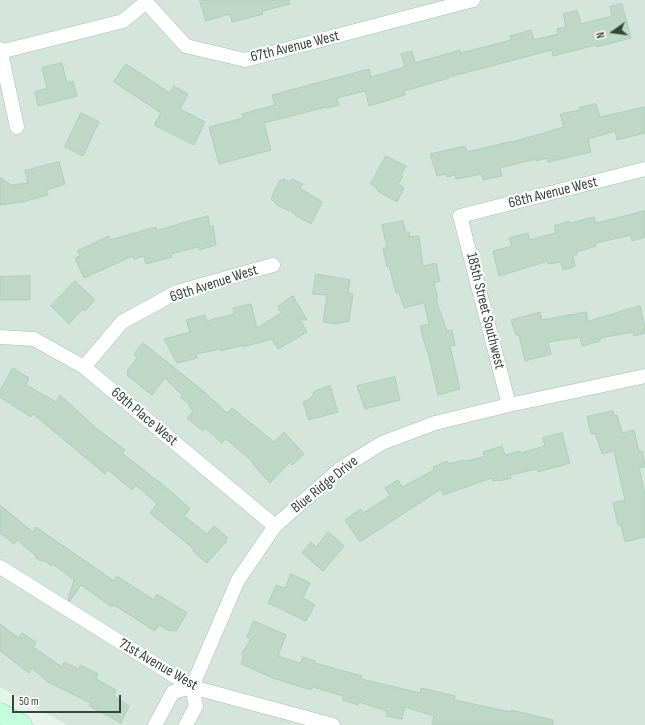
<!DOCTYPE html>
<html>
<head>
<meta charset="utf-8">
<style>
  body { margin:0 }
  #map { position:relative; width:645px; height:725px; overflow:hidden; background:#e6f3eb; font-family:"Sofia Sans Condensed",sans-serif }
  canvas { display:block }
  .north { position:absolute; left:593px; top:12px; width:40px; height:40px; -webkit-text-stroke:3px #fff; paint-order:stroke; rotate:256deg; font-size:11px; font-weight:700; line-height:16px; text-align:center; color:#35453a }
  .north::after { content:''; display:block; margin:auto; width:14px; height:18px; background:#35453a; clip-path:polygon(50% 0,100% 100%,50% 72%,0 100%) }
  .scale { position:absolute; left:12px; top:695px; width:109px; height:18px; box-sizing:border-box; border:2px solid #35453a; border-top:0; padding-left:5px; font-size:12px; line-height:14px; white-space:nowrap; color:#35453a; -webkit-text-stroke:3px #fff; paint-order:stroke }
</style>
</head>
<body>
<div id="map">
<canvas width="645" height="725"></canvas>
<div class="north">N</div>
<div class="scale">50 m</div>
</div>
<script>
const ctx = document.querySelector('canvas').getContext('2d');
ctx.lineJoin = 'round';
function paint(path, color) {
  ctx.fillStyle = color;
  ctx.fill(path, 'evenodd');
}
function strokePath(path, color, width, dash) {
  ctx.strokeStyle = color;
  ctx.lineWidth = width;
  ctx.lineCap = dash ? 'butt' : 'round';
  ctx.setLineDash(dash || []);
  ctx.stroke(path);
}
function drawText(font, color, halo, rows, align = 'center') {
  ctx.font = font + ' "Sofia Sans Condensed",sans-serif';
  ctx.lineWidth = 4;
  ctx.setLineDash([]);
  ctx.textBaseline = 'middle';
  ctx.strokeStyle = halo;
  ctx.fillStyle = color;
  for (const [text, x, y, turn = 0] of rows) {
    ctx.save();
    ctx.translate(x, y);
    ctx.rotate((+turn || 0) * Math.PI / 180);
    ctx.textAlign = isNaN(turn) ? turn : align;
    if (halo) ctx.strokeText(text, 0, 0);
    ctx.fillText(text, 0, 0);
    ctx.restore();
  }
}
paint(new Path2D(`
  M0,0H645V725H67L0,687Z`), '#d4e6db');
const building = new Path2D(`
  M200,0H289L290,4L262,11L263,14L232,22L230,14L206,21Z
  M622,4L631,38L597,47L596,45L553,56L552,50L449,77V78L404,91L405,95L369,106L365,91L337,98L339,105L327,108L326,107L264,123L271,150L219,164L209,127L243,118L242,114L275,105L272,95L369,69L371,77L405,67L401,54L412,51L415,63L460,50L461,53L511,40L510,36L531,30L534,40L558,34L557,29L566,27L563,14L577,10L581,24L612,16L610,7Z
  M62,63L67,83L73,81L77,96L38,106L35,92L47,88L42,68Z
  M126,64L170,93L174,86L188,94L180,109L205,122L194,145L154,125L161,113L114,82Z
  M596,104L600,117L645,107V133L617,140L615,131L588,139L591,152L548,162L547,158L536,161V159L500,168L502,176L483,180L482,174L456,179L455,175L447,177L446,174L437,176L430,154L465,146L467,152L512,141V142L564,127L560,114L580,110L579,108Z
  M81,113L99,122L83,156L65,147Z
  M386,156L406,166L401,175L403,177L398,184L404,188L397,202L378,191L377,189L371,184Z
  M59,162L65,184L47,190L48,195L22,202L0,205V177L11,185L28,183L25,171Z
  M284,179L289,182L292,179L303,184L300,188L322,202L311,224L295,215L296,214L277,205L271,199L280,180L283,181Z
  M645,211V237L632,241L631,235L596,243V246L576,252L577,255L573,256L575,267L563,270L561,262L548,264V261L499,276L493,251L512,246L509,238L528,233L530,240L556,233L554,226L569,221L570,223L594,217L596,223Z
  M208,216L210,227L213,226L216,245L199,250L198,247L171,254L172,257L146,264L144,256L134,259L133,256L84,278L75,258L80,256L77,251L109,236L110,240L156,227L157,230Z
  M403,221L406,232H409L410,237L419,236L423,266L436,263L440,281L434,283L438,299L436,300L447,331L452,330L455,345L450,346L460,389L438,395L428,352H427L420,326L429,324L424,303L404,308L399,292L396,293L389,266L387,267L383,248H387L382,225Z
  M316,274L350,280L348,293L353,294L349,321L336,324L323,322L327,295L313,294Z
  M30,276V300H0V277Z
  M75,281L95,300L85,311L82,309L69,324L51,306Z
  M293,296L307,320L300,319L307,332L278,349L272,339L243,347V345L221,351L220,349L196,354L197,358L177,363L164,339L190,332L186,320L205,315L207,321L234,314L233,308L251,304L257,328L281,313L278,307Z
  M640,306L645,328V333L634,336L633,332L600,338V341L582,346L580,337L548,342L551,354L525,361L519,335H516L511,320L540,312L542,320L586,312L588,321Z
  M143,343L201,389L227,413L232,408L274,442L284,432L304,454L292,465L290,462L270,483L252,463L253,462L226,439L222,443L205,428L203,431L187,418L193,411L189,406L190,405L181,397L182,395L165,378L152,395L127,375L128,373L127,371L137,358L134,355Z
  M13,368L29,378L26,385L56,402L60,395L96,428L125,450L122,453L173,493L190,509L184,516L207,534L214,526L228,538L225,540L226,542L207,563L193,551L194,549L150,513L157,504L136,485L132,490L108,470L105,474L33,414L31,417L0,397V391Z
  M395,377L400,400L365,409L357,386Z
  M330,386L338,412L309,420L303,402L310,399L315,391Z
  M613,411L614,416L617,415L622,433L634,430L639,452L642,451L645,465V467L639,468L645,494V537L625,542L621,525H618L613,503L625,500L614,451L602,454L595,433L591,434L587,417Z
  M562,433L570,463L538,472L537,469L510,475L511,478L499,481L498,480L493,481L492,478L443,495L441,489L360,542L345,520L361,509L363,513L390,496L385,488L398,480L402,487L434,470L433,467L447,461L449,464L464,460L465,461L484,457L483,452L502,446L505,455L520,451L521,453L545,446L543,438Z
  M0,505L33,532L36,527L114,581L117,576L154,600L157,594L187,613L176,631L167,630L159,625L155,631L114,605L112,607L102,600L81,585L70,601L68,600L74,580L53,564L52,566L43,560L40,561L36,558L35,555L17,540L14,544L0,533Z
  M328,532L344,546L323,571L302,553L311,542L316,547Z
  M291,574L310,583L303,598L315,605L306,621L268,603L276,585L285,588Z
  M254,621L286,635L278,656L300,663L303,657L315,661V663L362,676L361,679L420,693L421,688L455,696L454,700L511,712V710L553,720V725H432L434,716L405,707L402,719L386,716L387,711L359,702L358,705L343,700V696L313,687L311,690L273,678L241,664L243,657L242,653L251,639L247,637Z
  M0,624L19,638L22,633L36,642L33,647L62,667L64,662L79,669L80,665L98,674L96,679L116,690L114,696L129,706L121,723L89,706L91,703L48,682L32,668L29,673L0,651Z`);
paint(building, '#bed7c6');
strokePath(building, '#afcfb9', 1);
const street = new Path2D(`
  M0,49L17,127
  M0,52L123,21L146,2L186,46L245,60L473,0
  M0,337L34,339L84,367L275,526
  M84,367L122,322L177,292L273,265
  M509,405L460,216L645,169
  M0,567L192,687L333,725
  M155,725L173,692L192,687
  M186,725L196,706L192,687L238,580L275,526L340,469L382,443L435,423L509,405L645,376`);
const secondary = new Path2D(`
  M0,713L22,725`);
strokePath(street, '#a8beb0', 15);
strokePath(secondary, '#96d2b0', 21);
strokePath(street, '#fff', 14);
strokePath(secondary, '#c5fedf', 20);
drawText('15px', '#35453a', '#fff', [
  ["67th Avenue West",295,47,-14],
  ["68th Avenue West",553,193,-14],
  ["69th Avenue West",214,284,-18],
  ["185th Street Southwest",485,311,76],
  ["69th Place West",144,417,40],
  ["Blue Ridge Drive",325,485,-39],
  ["71st Avenue West",158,665,30]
]);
</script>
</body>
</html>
